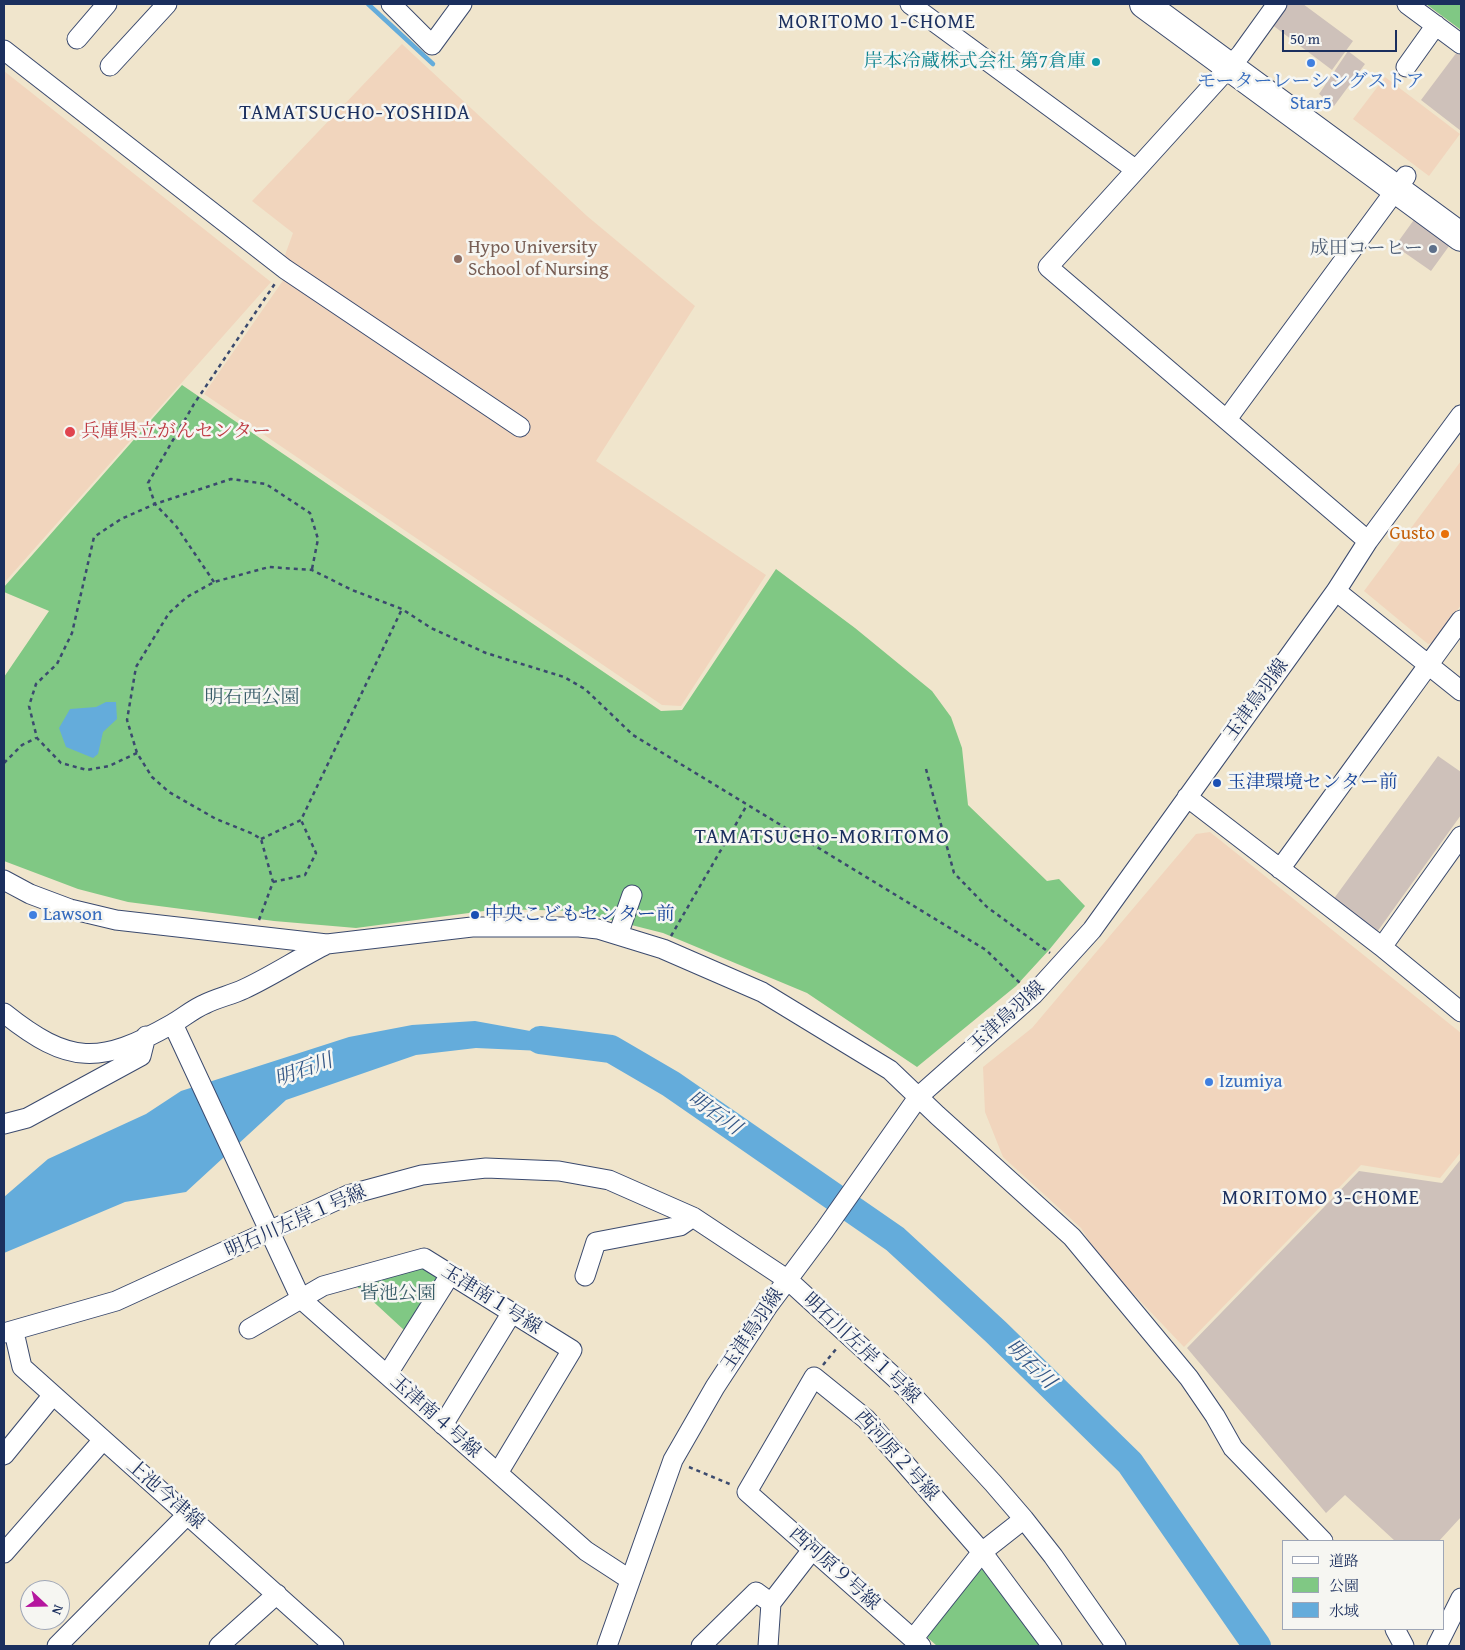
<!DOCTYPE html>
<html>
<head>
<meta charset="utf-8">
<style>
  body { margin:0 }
  #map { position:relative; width:1465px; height:1650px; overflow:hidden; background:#f0e5cc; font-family:"Gentium Book Plus","Noto Serif JP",serif }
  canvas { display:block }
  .frame { position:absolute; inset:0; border:5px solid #1b2f5e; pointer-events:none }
  .legend { position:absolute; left:1282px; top:1540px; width:162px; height:90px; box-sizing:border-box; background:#f6f6f2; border:1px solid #9ea6b7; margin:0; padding:6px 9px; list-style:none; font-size:15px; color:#1b2f5e }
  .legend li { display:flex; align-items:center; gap:10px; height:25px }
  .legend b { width:25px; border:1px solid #9ea6b7 }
  .north { position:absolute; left:20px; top:1580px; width:50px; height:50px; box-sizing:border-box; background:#f6f6f2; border:1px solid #9ea6b7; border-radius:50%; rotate:111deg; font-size:14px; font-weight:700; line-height:20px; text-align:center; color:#1b2f5e }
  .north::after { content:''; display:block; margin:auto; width:18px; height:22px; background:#b5179e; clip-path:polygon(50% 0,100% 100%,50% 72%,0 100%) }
  .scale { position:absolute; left:1282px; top:30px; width:115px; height:22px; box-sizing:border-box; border:2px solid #1b2f5e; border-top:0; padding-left:6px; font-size:15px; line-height:18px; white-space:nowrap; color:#1b2f5e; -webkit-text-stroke:4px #f6f6f2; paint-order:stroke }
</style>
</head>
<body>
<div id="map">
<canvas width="1465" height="1650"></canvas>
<div class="frame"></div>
<ul class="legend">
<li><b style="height:6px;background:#fff"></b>道路</li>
<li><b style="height:14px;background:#80c884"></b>公園</li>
<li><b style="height:14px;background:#64acdb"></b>水域</li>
</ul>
<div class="north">N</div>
<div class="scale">50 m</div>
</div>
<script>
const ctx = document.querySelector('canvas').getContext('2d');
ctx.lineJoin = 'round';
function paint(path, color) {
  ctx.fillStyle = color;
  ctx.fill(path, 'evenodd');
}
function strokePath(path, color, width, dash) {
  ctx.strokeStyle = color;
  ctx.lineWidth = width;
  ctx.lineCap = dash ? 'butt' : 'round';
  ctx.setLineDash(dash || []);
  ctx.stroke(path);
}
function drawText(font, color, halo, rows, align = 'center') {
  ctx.font = font + ' "Gentium Book Plus","Noto Serif JP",serif';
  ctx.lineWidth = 5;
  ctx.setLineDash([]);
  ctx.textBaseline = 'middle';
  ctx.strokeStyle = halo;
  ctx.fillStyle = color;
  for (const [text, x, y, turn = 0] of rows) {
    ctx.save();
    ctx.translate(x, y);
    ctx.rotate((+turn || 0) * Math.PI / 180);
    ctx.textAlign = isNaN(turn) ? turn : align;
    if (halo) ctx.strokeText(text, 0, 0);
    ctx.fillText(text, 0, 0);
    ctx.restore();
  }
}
paint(new Path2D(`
  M402,44L587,216L695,306L596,461L766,575L681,706L662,705L204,394L291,269L285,255L293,233L252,201Z
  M4,71L271,282L4,583Z
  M1385,77L1460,134L1429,176L1353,119Z
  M1461,461V605L1435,642L1428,644L1364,591Z
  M1210,832L1461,1033V1152L1440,1178L1361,1165L1184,1347L1102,1261L1081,1228L1003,1157L985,1112L983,1067L1032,1028L1196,834Z`), '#f1d5bd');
paint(new Path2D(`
  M1286,4H1303L1353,41L1332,70L1271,24Z
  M1348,51L1365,64L1334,106L1319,94Z
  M1457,52L1461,55V131L1421,100Z
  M1416,217L1452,242L1431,271L1395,246Z
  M1438,756L1461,772V815L1372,939L1330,904Z
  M1461,1159V1517L1439,1541H1395L1345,1495L1326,1513L1187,1348L1359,1171L1442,1183Z`), '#cec1ba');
paint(new Path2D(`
  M1426,4H1461V30Z
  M182,385L661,711L682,710L776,569L855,628L932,691L951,717L962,748L968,805L1047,881L1059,879L1085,906L1049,950L1016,986L917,1067L807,993L663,933L576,911L499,909L356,928L274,921L128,902L78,889L4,861V677L49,611L4,592V587Z
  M428,1264L439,1276L404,1330L352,1282Z
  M985,1569L1042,1641L1037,1646H937L928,1638V1632L976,1570Z`), '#80c884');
paint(new Path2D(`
  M106,702H116L117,719L103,732L98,754L93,758L66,747L59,728L70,709L96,707Z
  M475,1021L591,1042L542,1051L476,1048L416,1055L286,1100L186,1192L125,1202L4,1253V1197L48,1159L146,1114L181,1091L349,1037L412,1025Z`), '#64acdb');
strokePath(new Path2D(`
  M368,4L433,64`), '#64acdb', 4.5);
strokePath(new Path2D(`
  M540,1040L611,1049L671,1084L895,1239L996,1332L1130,1463L1257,1646`), '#64acdb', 28);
const minor = new Path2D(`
  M391,4L432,45L462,4
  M910,4L1136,170
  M1277,4L1241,54L1048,267L1368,541
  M1407,4L1461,44
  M77,39L107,4
  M4,50L285,269L520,427
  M110,66L167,4
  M1406,67L1436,25
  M1227,419L1406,176
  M1336,591L1461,691
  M1187,797L1382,947L1461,1012
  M1280,869L1461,620
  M4,880L30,894L70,909L116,920L327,944L472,927H579L598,929L663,949L762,992L890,1070L937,1115L1072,1237L1189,1378L1215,1416L1233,1448L1323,1541
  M618,935L632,895
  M1382,947L1461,836
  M4,1013C69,1065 100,1065 172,1024C183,1018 193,1009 205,1004C217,998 231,995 244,989C272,976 299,958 327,944
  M173,1024L301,1299L586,1551L629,1579
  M4,1124L27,1118L141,1056L146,1036
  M585,1276L596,1242L680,1226L693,1217
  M249,1329L323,1286L424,1258L572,1350L498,1473
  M14,1332L22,1367L334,1646
  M4,1333L116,1301L348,1195L422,1175L486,1168L559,1171L609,1180L693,1217L788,1280L905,1387L993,1483L1024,1519L1053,1556L1116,1646
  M387,1375L450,1275
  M443,1425L511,1314
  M4,1455L53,1395
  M4,1553L103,1440
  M1395,1629L1404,1646
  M913,1639L982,1552L1024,1519
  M57,1646L187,1515
  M219,1646L277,1594
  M607,1646L673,1460L715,1387L768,1306L824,1231L919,1096L1033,995L1092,930L1336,591L1368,541L1461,415
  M701,1646L756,1592L771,1603
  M768,1646L771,1603L812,1550
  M921,1646L747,1492L814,1377L866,1419L982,1552L1052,1646
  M1437,1646L1461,1598`);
const highway = new Path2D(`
  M1144,4L1461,237`);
strokePath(minor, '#3b4a6e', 21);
strokePath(highway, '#3b4a6e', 30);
strokePath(new Path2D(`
  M214,582L176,526L155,504L148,483L194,404L276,282
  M137,753L109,766L87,770L61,763L37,738L29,706L36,684L57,664L72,633L94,537L121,519L155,504L231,479L266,484L310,513L318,539L312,569
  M4,763L22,745L36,738
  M926,769L954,873L987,907L1050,953
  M261,839L301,820L402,609
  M273,882L305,875L316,853L301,820
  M259,920L273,882L261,839L253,834L216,819L169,792L152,777L137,753L127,720L136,667L169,613L187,597L214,582L269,567L312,570L352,590L402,609L431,628L486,653L564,677L585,689L633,735L986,950L1021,984
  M671,936L747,805
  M823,1365L837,1348
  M689,1467L732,1485`), '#3b4a6e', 2.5, [4, 4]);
strokePath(minor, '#fff', 19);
strokePath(highway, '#fff', 28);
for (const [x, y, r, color] of [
  [1096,62,5,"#0f9aa8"],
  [1311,63,5,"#3f7fe0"],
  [1433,249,5,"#5c6f8a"],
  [458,259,5,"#8d6e63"],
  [70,432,6,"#e0444e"],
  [1445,534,5,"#e8710a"],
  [1217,783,5,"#1a4fb4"],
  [33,915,5,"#3f7fe0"],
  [475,915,5,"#1a4fb4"],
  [1209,1082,5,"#3f7fe0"]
]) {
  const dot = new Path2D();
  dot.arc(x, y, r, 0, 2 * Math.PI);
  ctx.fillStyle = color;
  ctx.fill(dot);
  strokePath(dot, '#f6f6f2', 2);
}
drawText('19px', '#0d838f', '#f6f6f2', [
  ["岸本冷蔵株式会社 第7倉庫",1086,62]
], 'right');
drawText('19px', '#366cbe', '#f6f6f2', [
  ["モーターレーシングストア",1311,82,"center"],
  ["Star5",1311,104,"center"],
  ["Lawson",43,915],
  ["Izumiya",1219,1082]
], 'left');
drawText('19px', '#785e54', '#f6f6f2', [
  ["Hypo University",468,248],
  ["School of Nursing",468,270]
], 'left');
drawText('19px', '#4e5e75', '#f6f6f2', [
  ["成田コーヒー",1423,249]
], 'right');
drawText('19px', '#be3a42', '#f6f6f2', [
  ["兵庫県立がんセンター",81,432]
], 'left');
drawText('19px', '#c56008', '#f6f6f2', [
  ["Gusto",1435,534]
], 'right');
drawText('19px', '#395d69', '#f6f6f2', [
  ["明石西公園",252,698],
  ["皆池公園",398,1294]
]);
drawText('19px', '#1b2f5e', '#f6f6f2', [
  ["玉津鳥羽線",1257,700,-54],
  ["玉津鳥羽線",1007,1017,-42],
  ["明石川左岸１号線",296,1222,-24],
  ["玉津南１号線",491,1300,32],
  ["玉津鳥羽線",753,1330,-56],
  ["明石川左岸１号線",861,1349,43],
  ["玉津南４号線",435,1417,42],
  ["西河原２号線",896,1456,48],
  ["上池今津線",165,1495,41],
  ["西河原９号線",834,1569,42]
]);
drawText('19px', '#164399', '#f6f6f2', [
  ["玉津環境センター前",1227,783],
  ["中央こどもセンター前",485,915]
], 'left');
ctx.letterSpacing = '1px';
drawText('20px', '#1b2f5e', '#f6f6f2', [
  ["MORITOMO 1-CHOME",877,23],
  ["MORITOMO 3-CHOME",1321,1199]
]);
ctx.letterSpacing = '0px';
drawText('italic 20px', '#315484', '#f6f6f2', [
  ["明石川",304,1071,-20],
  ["明石川",714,1114,35],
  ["明石川",1030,1365,44]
]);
ctx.letterSpacing = '1px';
drawText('21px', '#1b2f5e', '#f6f6f2', [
  ["TAMATSUCHO-YOSHIDA",355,114],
  ["TAMATSUCHO-MORITOMO",822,838]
]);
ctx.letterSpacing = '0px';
</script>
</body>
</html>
